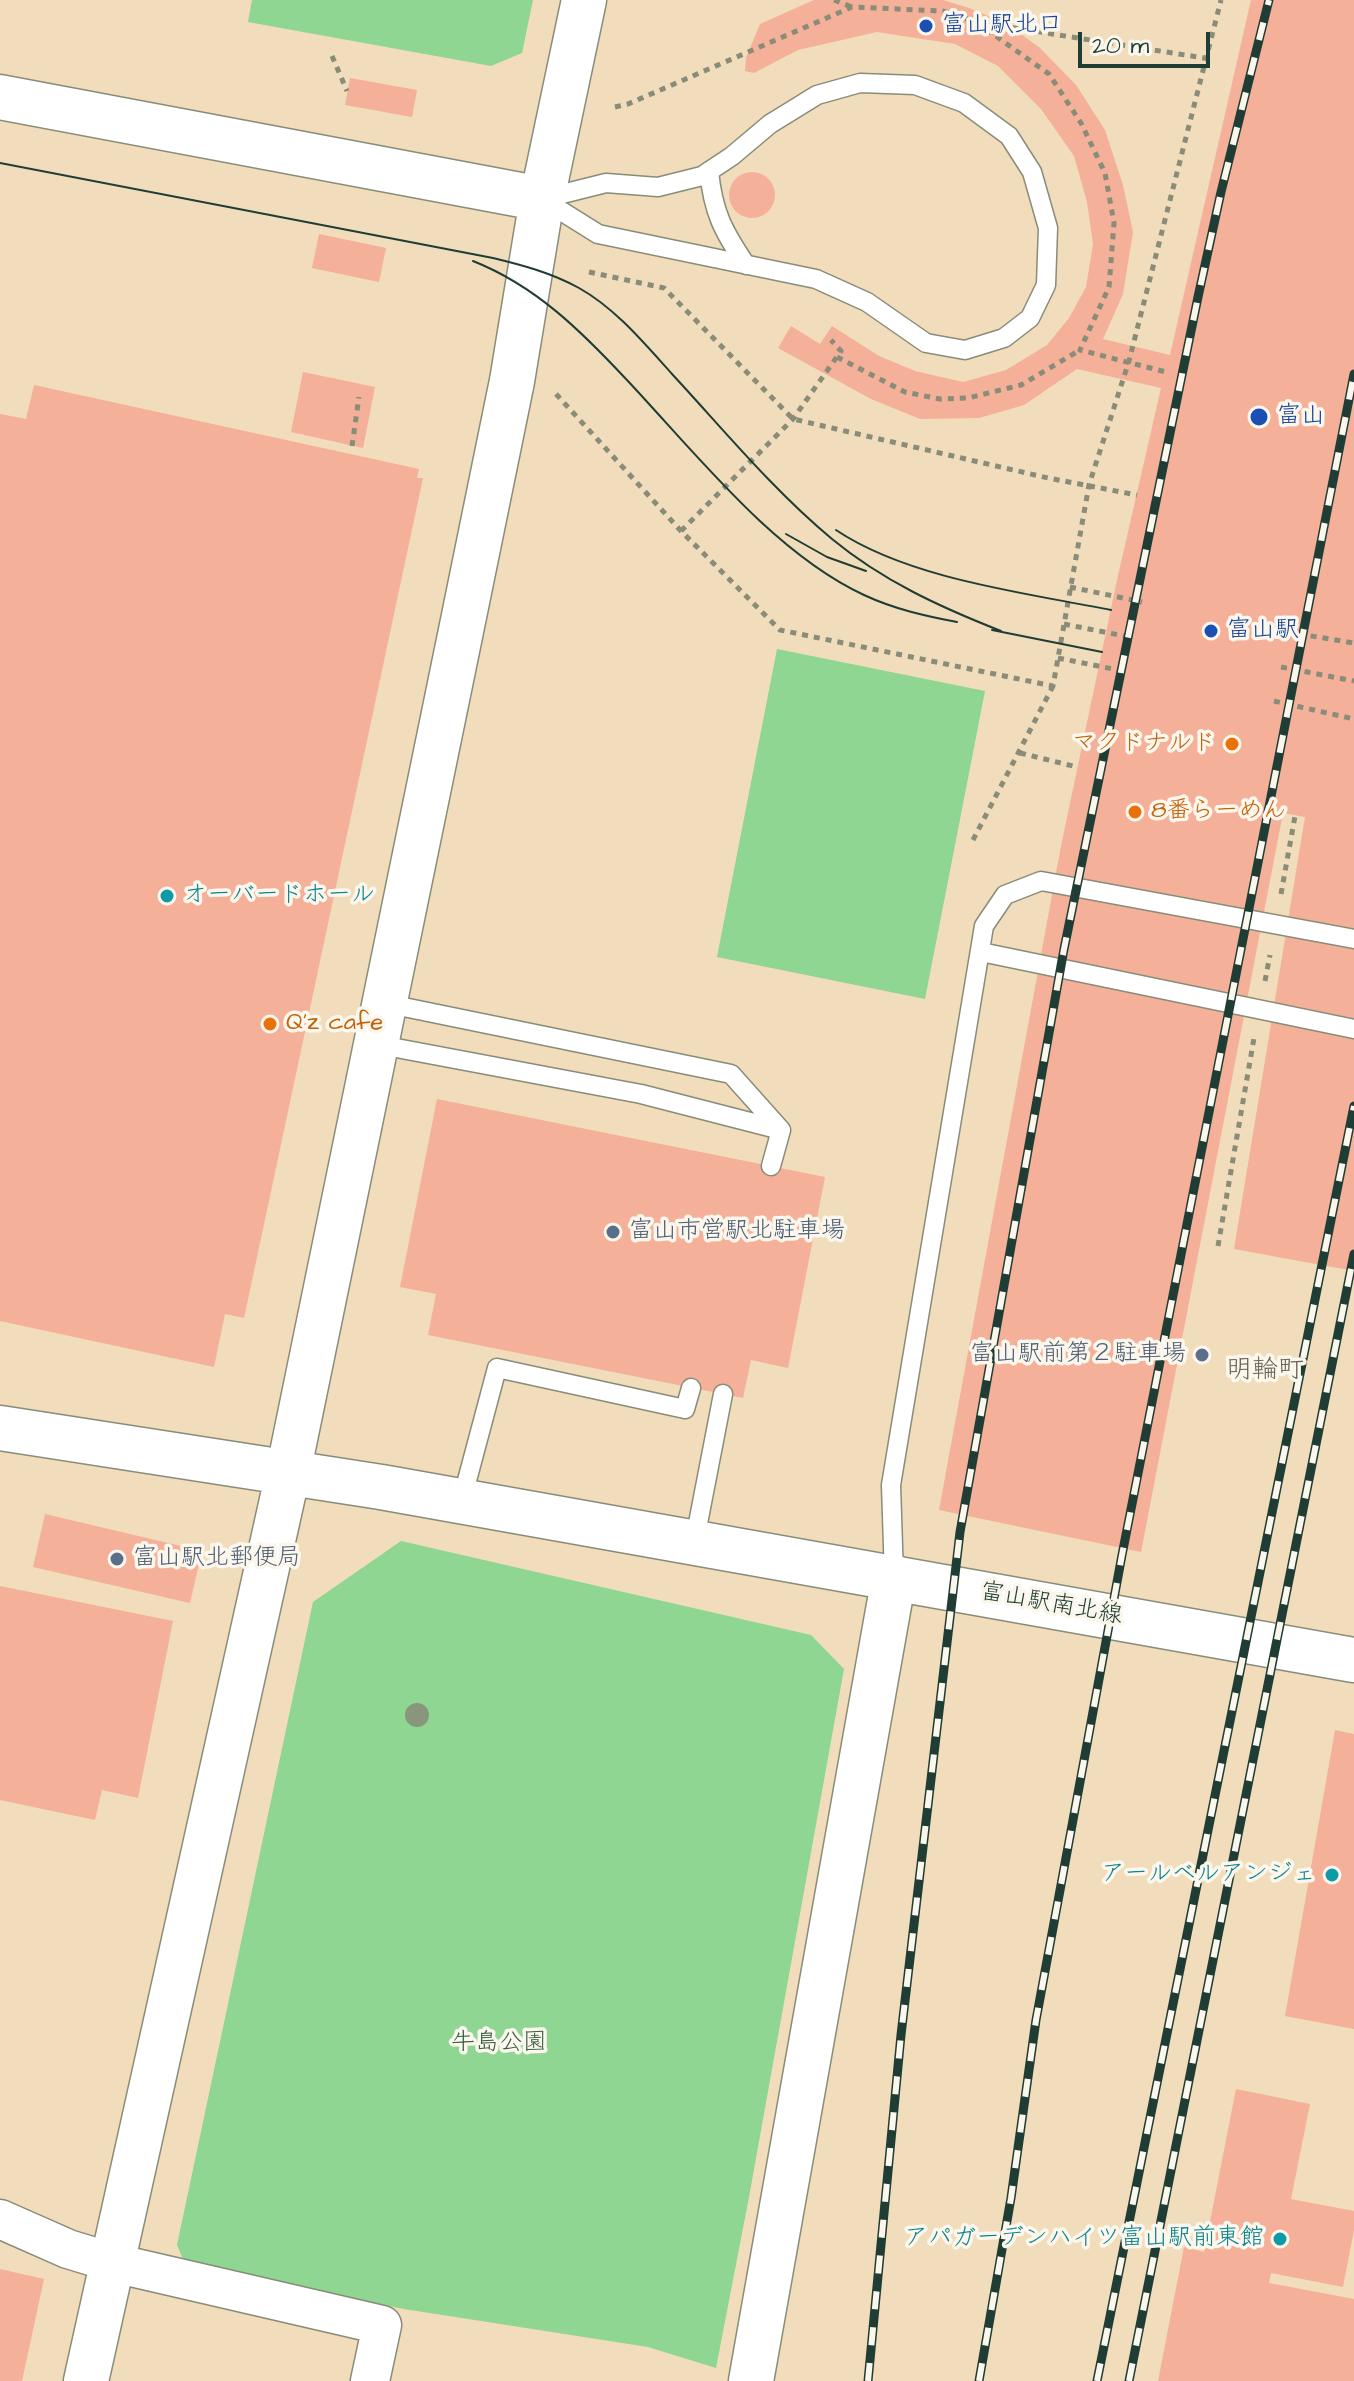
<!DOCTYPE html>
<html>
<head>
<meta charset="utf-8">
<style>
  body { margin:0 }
  #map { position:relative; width:1354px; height:2381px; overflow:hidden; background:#f1dcbb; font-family:"Architects Daughter",sans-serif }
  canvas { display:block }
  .scale { position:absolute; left:1078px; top:32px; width:132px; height:36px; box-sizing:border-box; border:4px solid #1f3d34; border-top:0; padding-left:10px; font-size:24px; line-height:28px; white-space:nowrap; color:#1f3d34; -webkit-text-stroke:6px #fbf7ec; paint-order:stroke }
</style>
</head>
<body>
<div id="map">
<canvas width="1354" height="2381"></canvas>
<div class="scale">20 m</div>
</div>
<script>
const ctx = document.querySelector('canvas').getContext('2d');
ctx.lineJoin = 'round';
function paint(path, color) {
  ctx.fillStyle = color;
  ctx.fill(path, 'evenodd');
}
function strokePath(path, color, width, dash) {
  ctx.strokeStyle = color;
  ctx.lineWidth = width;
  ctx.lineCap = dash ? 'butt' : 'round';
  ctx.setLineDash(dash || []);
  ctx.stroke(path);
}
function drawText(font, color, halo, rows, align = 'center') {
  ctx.font = font + ' "Architects Daughter","Klee One",sans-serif';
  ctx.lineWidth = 7;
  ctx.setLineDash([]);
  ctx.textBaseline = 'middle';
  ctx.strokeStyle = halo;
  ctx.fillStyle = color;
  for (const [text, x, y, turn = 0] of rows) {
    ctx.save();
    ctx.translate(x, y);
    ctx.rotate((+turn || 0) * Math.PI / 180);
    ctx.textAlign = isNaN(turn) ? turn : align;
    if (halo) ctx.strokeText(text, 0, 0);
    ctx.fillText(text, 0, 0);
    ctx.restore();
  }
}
paint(new Path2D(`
  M252,0H533L522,53L491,66L248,22Z
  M777,649L985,691L925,999L717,957Z
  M401,1541L811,1635L844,1669L749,2197L716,2368L648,2347L404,2309L185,2264L177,2245L313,1602Z`), '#8ed691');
paint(new Path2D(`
  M814,0H943L969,8L1007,24L1040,48L1076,85L1105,130L1123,185L1133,232L1123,294L1103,339L1170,355L1251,0H1354V1271L1234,1249L1305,817L1283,813L1141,1552L939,1510L1061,846L1117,580L1161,388L1077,369L1024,405L979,418L920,419L871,399L778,348L791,326L820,344L832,326L879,356L915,371L963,382L1006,370L1047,345L1069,318L1086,287L1093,244L1087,202L1074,156L1041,109L998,66L955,44L877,32L798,50L754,73L745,71L746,58L760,24Z
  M350,78L417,90L412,117L345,105Z
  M729 195a23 23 0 1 1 46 0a23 23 0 1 1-46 0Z
  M319,234L386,248L379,282L312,268Z
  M303,372L375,387L363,448L291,432Z
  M34,385L419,469L417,478H423L244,1318L225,1314L214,1367L0,1321V414L26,419Z
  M437,1099L825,1177L788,1368L751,1360L743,1398L428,1335L436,1294L400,1287Z
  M45,1514L202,1551L190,1603L33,1567Z
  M0,1586L173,1621L138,1798L102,1790L95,1820L0,1800Z
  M1335,1730L1354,1734V2029L1285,2016Z
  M1236,2089L1310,2104L1291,2199L1354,2211V2230L1343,2287L1271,2273L1269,2283L1354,2299V2381H1158L1184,2247L1204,2252Z
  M0,2269L44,2279L22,2381H0Z`), '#f4b099');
const lane = new Path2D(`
  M860,83L915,85L964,103L1009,136L1032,172L1048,228L1046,285L1030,318L1004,338L965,350L926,343L867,302L816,279L598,234L542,199L606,183L658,187L702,176L732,156L770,124L817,95Z
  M709,171C713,212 723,231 746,265
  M981,952L1354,1029
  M384,1003L731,1074L781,1130
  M375,1044L641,1094L781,1130L771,1166
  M461,1503L497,1368L685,1409L691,1388
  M694,1544L723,1394
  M894,1577L891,1485L984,926L1005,895L1041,881L1354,939`);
const street = new Path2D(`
  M0,2219L68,2249L114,2263L382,2325L370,2381`);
const secondary = new Path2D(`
  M0,97L542,199
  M0,1428L381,1487L1354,1660
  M86,2381L288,1473L463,621L512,381L542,199L584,0
  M751,2381L894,1577`);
strokePath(lane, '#888c78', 21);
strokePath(street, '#888c78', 41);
strokePath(secondary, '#888c78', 47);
strokePath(new Path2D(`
  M834,0L852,7
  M977,22L1204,58
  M332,56L347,91
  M615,107L628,104L852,7L943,11L976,22L1049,74L1081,123L1105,173L1114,223L1109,287L1080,350L1166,372
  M589,272L664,288L793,419L1048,478L1137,495
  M837,357L905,392L940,399L968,398L1021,385L1080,350
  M556,394L681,531L780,630L1053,686L1089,485L1129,361L1221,0
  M352,446L359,397
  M681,531L793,419L841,351L831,340
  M1070,587L1142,602
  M1064,624L1134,638
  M1287,632L1354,643
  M1058,658L1128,672
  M1281,667L1354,681
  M1274,701L1354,719
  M1020,753L1077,767
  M973,840L1053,686
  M1281,894L1295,816
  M1265,981L1270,955
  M1218,1246L1254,1038`), '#888c78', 5, [6, 6]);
strokePath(lane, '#fff', 18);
strokePath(street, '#fff', 38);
strokePath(secondary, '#fff', 44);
strokePath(new Path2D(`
  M0,163L493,258C522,265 552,273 579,288C615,308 644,343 672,374C723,429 773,490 832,539C883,581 940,607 1001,631
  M473,261C536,286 581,331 626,379C694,451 773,553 864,595C894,609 925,616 957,622
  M836,530C909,579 1026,593 1111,610
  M786,534L827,557L866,571
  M992,630L1102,652`), '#1f3d34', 2);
const rail = new Path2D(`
  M868,2381L901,2035L960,1532L1064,949L1198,297L1221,192L1269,0
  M979,2381L1011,2198L1036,2020L1122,1555L1354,374
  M1097,2381L1354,1106
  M1129,2381L1354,1254`);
strokePath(rail, '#1f3d34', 9);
strokePath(rail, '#fbf7ec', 6, [18]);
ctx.fillStyle = '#8a967b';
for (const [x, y] of [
  [417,1715]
]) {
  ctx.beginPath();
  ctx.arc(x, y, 12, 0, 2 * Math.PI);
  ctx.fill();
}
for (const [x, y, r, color] of [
  [926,26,8,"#1a4fb4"],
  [1259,417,10,"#1a4fb4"],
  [1211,631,8,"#1a4fb4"],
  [1232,744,8,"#e8710a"],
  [1135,812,8,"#e8710a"],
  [167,896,8,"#0f9aa8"],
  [270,1024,8,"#e8710a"],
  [613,1232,8,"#5c6f8a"],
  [1202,1355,8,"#5c6f8a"],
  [117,1559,8,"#5c6f8a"],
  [1332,1875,8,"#0f9aa8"],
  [1280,2239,8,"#0f9aa8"]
]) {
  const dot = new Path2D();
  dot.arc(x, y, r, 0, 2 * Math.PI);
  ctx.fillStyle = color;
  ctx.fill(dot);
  strokePath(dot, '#fbf7ec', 3);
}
drawText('24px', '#164399', '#fbf7ec', [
  ["富山駅北口",942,26],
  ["富山",1277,417],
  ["富山駅",1227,631]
], 'left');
drawText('24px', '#c56008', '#fbf7ec', [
  ["マクドナルド",1216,744,"right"],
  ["8番らーめん",1151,812],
  ["Q’z cafe",286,1024]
], 'left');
drawText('24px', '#0d838f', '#fbf7ec', [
  ["オーバードホール",183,896,"left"],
  ["アールベルアンジェ",1316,1875],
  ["アパガーデンハイツ富山駅前東館",1264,2239]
], 'right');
drawText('24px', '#4e5e75', '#fbf7ec', [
  ["富山市営駅北駐車場",629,1232],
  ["富山駅前第２駐車場",1186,1355,"right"],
  ["富山駅北郵便局",133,1559]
], 'left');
drawText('24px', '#1f3d34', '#fbf7ec', [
  ["富山駅南北線",1051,1605,10]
]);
drawText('24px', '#355c47', '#fbf7ec', [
  ["牛島公園",499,2044]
]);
drawText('26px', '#6a6557', '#fbf7ec', [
  ["明輪町",1265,1372]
]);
</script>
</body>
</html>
